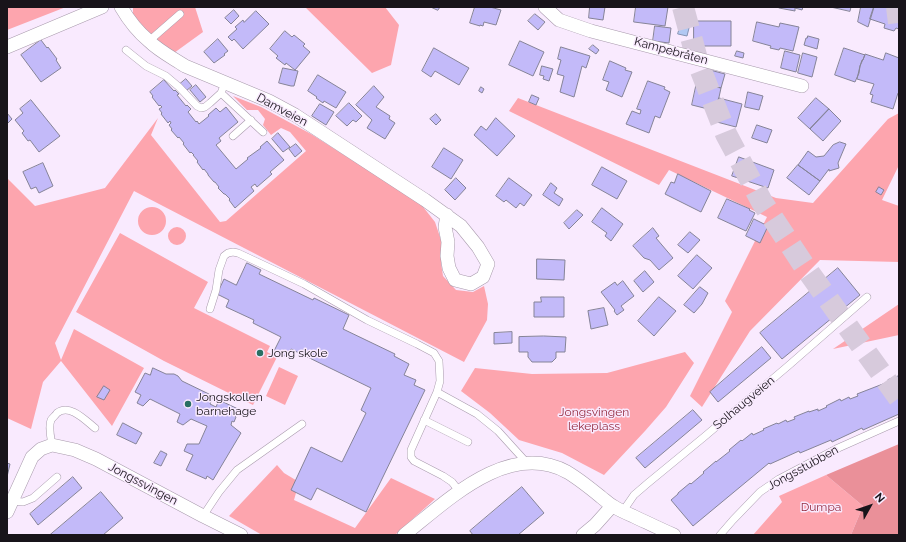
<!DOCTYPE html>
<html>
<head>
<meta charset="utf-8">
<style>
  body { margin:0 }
  #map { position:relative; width:906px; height:542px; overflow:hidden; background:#f9eafe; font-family:Raleway,sans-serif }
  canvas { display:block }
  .frame { position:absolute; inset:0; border:8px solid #18141a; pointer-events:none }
  .north { position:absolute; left:850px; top:486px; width:40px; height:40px; -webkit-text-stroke:3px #f9eafe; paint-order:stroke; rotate:50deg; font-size:11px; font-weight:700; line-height:16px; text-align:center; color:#18141a }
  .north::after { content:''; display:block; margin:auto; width:14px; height:18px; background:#18141a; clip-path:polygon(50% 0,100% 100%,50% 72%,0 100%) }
</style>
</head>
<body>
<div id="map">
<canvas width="906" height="542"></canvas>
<div class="frame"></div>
<div class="north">N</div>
</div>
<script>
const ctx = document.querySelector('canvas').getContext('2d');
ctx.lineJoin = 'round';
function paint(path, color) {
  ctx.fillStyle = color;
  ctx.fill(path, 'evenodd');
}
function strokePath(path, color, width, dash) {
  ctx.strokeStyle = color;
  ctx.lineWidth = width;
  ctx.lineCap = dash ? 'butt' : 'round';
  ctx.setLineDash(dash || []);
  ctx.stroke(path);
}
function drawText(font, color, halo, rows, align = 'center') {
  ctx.font = font + ' Raleway,sans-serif';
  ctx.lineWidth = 3;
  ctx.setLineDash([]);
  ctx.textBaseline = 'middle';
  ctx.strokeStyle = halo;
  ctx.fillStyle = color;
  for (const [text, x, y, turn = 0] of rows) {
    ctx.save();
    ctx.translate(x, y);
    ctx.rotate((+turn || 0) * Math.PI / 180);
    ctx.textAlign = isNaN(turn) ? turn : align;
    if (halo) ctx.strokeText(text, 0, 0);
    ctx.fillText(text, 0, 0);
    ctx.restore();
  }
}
paint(new Path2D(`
  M7,7H66L7,30Z
  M133,7H195L203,32L174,53L147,32L133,15Z
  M305,7H385L399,25L391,65L372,73Z
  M233,96L261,107L311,134L420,203L435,222L441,240V263L443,276L456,290L473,292L484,286L488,304L487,320L464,362L134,191L55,343L61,360L74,329L144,368L112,426L61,361L43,382L31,429L7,418V178L35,206L105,188L158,118L151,135L220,222L226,221L306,151L290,132L281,128L271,135L263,125L265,119L258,110H247Z
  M518,98L776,198L813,203L888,119L899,113V165L882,200L899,206V262L820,260L750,331L702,407L690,396L732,312L725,301L767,217L669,170L659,185L509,111Z
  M138 221a14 14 0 1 1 28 0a14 14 0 1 1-28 0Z
  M168 236a9 9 0 1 1 18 0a9 9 0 1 1-18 0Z
  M120,233L208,282L194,308L270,346L267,352L277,357L253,405L164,361L76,312Z
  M899,304V335L833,349Z
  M685,352L694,363L666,407L645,431L604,475L562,453L519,440L490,413L461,391L475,368L532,374L607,373Z
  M279,367L298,376L285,405L266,396Z
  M277,465L284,473L299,482L294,500L355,528L391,478L435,499L395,535H262L229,516Z
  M826,475L863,506L851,535H753L782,502L779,496Z`), '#fda5ae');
paint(new Path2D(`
  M899,444V535H851L863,506L826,475Z`), '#ea9099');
const water = new Path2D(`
  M683,17L691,20L687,36L678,34Z`);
paint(water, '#b1c8f3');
strokePath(water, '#8392b2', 1);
const building = new Path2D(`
  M431,7H440L438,10Z
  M475,7H490L501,10L496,25L484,22L483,26L480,25V26L470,23Z
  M590,7H605L603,20L589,18Z
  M636,7H668L665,26L634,22Z
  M779,7H803L802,10L795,8V11L779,8Z
  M831,7H851L850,11Z
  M861,7H874L868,27L858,22Z
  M874,7H899V29L896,28L894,31L884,28L885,24L870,19Z
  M234,10L239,16L231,24L225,18Z
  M256,11L269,24L243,49L234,39L232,41L228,37L237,29L235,27L243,20L244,22Z
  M535,14L545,22L538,30L528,21Z
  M694,21H731V46H694Z
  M757,22L779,27L780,23L799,27L793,51L780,48L779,50L770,48L771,46L753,41Z
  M655,26L671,28L669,43L653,41Z
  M285,31L292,37L294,35L305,44L303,46L310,52L295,70L286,63L285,65L276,58L278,56L270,49Z
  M808,36L819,39L817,49L804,45L806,38H807Z
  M218,39L228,51L224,54L225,55L214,63L204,52Z
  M41,40L47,48L48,47L57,59L56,60L61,68L41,82L21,55Z
  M520,41L544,52L533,76L509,65Z
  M593,45L599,50L596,54L589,49Z
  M561,47L590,56L586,68L582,66L574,97L560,92L564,76L557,74L561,60L558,59Z
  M434,48L469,68L459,85L435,71L431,77L422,71Z
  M844,48L865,55L860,66L859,73L855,82L835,75Z
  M737,51L744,53L743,58L735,56Z
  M785,51L800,55L796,72L781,68Z
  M803,53L817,57L812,77L798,73Z
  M886,53L899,58V93H898L893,109L871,102L873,95L870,94L874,84L857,79L860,66L862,60H863L865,54L883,60Z
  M610,61L626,68L625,70L632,72L622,97L606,90L609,82L603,80Z
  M542,66L553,69L549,81L543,79L544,76L540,75Z
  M283,68L298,71L294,86H291L279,83Z
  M710,70L725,74L721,88L706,84Z
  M318,75L346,92L336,108L324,101L323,103L316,98L317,97L308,91Z
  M186,79L192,86L186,91L180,84Z
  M164,80L174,91L175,90L179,94L177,95L186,106L187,105L191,109L188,112L196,122L197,121L199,124L209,116L208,115L216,108L220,112L226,107L238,122L219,138L221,141L216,145L236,169L248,159L247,158L261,148L260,147L267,141L284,160L270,172L272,174L257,187L255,184L251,187L254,191L235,208L229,200L230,199L225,194H224L218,188L219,187L215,182H214L208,175V174L204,169L203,170L197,162L198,161L193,155H194L191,152L190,153L183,144L184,143L179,137L178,138L171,130L172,129L169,125L171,123L170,121L168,123L161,114L162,113L159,109L162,107L160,105L159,106L152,97L153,96L150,92Z
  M648,81L665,87L664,89L670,92L660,118L655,116L649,133L626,124L632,111L640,114L641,110L637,109Z
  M697,82L721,88L716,111L692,105Z
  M196,85L206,97L200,102L190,90Z
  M374,86L384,97L376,107L390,116L389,119L395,123L385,139L367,128L372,120L356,105Z
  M481,87L484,89L482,93L479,91Z
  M748,92L763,96L759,110L745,107Z
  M532,95L539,98L536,105L529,102Z
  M719,98L742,104L736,127L713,121Z
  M816,98L829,109L810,129L798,118Z
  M31,100L60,136L39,152L30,140L28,141L22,133L24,131L15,120L23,113L20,109Z
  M349,103L362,116L356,122L353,120L347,126L336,116Z
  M320,104L334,112L326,125L312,116Z
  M829,109L841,121L823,141L810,129Z
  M7,113L12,119L7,124Z
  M436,114L441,120L436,125L430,119Z
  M496,118L515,136L497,156L474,135L481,126L486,130Z
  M757,125L772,130L767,143L752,138Z
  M278,133L290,147L283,152L272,139Z
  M840,142L846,144L838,163L839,168L829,171V169L820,181L798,165L808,151L816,157L824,156L833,145Z
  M296,144L302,151L295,157L289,149Z
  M444,148L463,160L451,179L432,167Z
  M739,157L774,170L768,188L732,176Z
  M43,163L53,186L39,193L36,187L31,189L23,172Z
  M798,165L820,181L809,195L787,178Z
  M602,167L627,181L617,199L592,185Z
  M678,174L711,191L701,212L665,194L671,182L674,183Z
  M456,178L466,188L455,200L445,190Z
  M509,178L532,195L524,206L520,203L516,208L506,200L504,202L496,196Z
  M551,183L557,188L554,193L563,199L559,206L543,195Z
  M879,187L884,190L881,195L876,192Z
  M727,199L750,209L749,210L755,213L746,231L718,218Z
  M602,208L623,224L611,241L605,236L607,233L592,222Z
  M577,210L583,215L569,229L564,223Z
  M754,219L768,226L760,243L746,236Z
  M653,228L659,236L656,238L673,258L659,270L650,260L644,258L633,246Z
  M690,232L700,240L688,253L678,245Z
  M697,255L712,268L693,289L678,276Z
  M537,259L565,260L564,280L537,279Z
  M247,263L261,270L259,274L313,300L314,298L349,315L343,329L395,354L394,356L409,364L404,375L416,380L414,385L425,390L366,512L317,488L311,500L291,490L311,447L342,462L366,413L361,410L371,388L291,349L287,357L274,351L281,337L253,323L254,320L226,307L229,300L217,294L224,279L236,285Z
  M838,268L860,295L782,359L760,333Z
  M645,271L654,282L643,292L634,281Z
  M623,281L634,296L621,306L624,310L617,315L614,311L615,310L601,292L615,282L617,285Z
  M700,287L708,293L702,304L694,313L684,305Z
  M541,297H564V317H534V302H541Z
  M659,297L676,311L654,336L638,321Z
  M604,308L608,325L591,329L588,311Z
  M512,332V343L494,344V333Z
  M544,336L566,337L565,352H556V358L552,362H532L528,357V352H519V337Z
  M762,347L771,358L718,402L710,392Z
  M153,368L166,374H174L178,376L182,381L213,396L210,404L216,407L219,400L238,409L235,416L236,417L234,422L232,421L231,425L241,433L213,480L207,476L206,479L186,470L193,455L184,451L187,444H199L207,426L191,419L183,425L177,422L180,414L150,399L143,406L137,403L141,395L135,392L145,373L150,375Z
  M899,376V414L863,430L862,428L832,442L831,440L800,453L799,451L770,464L769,463L693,526L671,500L678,494V493L690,483L691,484L704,473L703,472L716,461V462L730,451L729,450L741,440L742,441L752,433L753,435L764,430L763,429L777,423L778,424L786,420L787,422L795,419L794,417L809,411V412L818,409V411L827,407L826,406L840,399L841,401L849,397L850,399L858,396L857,394L888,382V380Z
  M104,386L110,390L104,400L97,397Z
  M693,410L702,420L645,468L636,458Z
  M123,423L142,433L136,444L117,435Z
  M161,451L167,454L161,466L154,463Z
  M7,463L10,464L7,477Z
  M73,477L82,488L38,525L30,514Z
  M522,487L544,513L518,535H473L470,531Z
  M101,492L123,518L103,535H50Z`);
paint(building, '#c3baf9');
strokePath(building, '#858397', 1);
strokePath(new Path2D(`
  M683,7L698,63L726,134L762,202L805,267L899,398
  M897,7L899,23`), '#d7cadc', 22, [22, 11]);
const service = new Path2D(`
  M149,41L180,14
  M126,50L146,66L166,76L179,87L197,106L201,108L205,107L210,103L221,93L225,83
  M221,93L263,132
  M233,136L251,120
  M210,309L216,290L219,270L224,256L228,253L233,252L238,253L253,260L304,284L367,320L417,344L434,353L439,361L440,381L437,392L411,450V457L414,461L443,476L452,482L459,491
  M437,392L477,414L498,431L527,463
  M424,420L468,442
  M52,445C51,438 48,427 51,420C52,418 56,415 57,413C70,403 86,421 95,428
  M12,501L23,502L33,498L57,477
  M623,511L634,495L648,483L704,437L788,366L867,297
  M203,516L219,492L237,470L302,424
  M720,535L733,520L760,492L779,479L836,449L899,421`);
const minor = new Path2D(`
  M121,7C128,19 138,32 149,41C159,51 173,58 185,66L269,101L295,115L425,200L461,226L478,247L488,264L483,277L471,284L455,280L449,268L447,256L448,242L445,227L447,215
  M545,7L559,20L591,31L802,86
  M7,47L102,7
  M7,512L32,457L41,449L52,445L75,450L96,459L203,516L241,535
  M404,535C447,501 508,440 567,472C579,479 590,488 601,497C605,500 609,504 613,506C619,510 626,513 633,516C646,522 660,529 674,535
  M583,535L595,525L612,506`);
strokePath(service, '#a89aac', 8);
strokePath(minor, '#a89aac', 14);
strokePath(service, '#fff', 7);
strokePath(minor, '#fff', 13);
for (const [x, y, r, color] of [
  [260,353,4,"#296f63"],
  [188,404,4,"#296f63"]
]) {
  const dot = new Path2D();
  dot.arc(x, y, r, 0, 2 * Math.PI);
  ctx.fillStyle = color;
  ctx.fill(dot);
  strokePath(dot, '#f9eafe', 1.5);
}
drawText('12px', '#18141a', '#f9eafe', [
  ["Kampebråten",671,51,15],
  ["Damveien",282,110,28],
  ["Solhaugveien",744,403,-40],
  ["Jongsstubben",803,468,-29],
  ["Jongssvingen",143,484,28]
]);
drawText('12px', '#18141a', '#f9eafe', [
  ["Jong skole",268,353],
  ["Jongskollen",196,397],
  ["barnehage",196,411]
], 'left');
drawText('12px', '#952c40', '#f9eafe', [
  ["Jongsvingen",594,412],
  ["lekeplass",594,426],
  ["Dumpa",821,507]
]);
</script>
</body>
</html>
